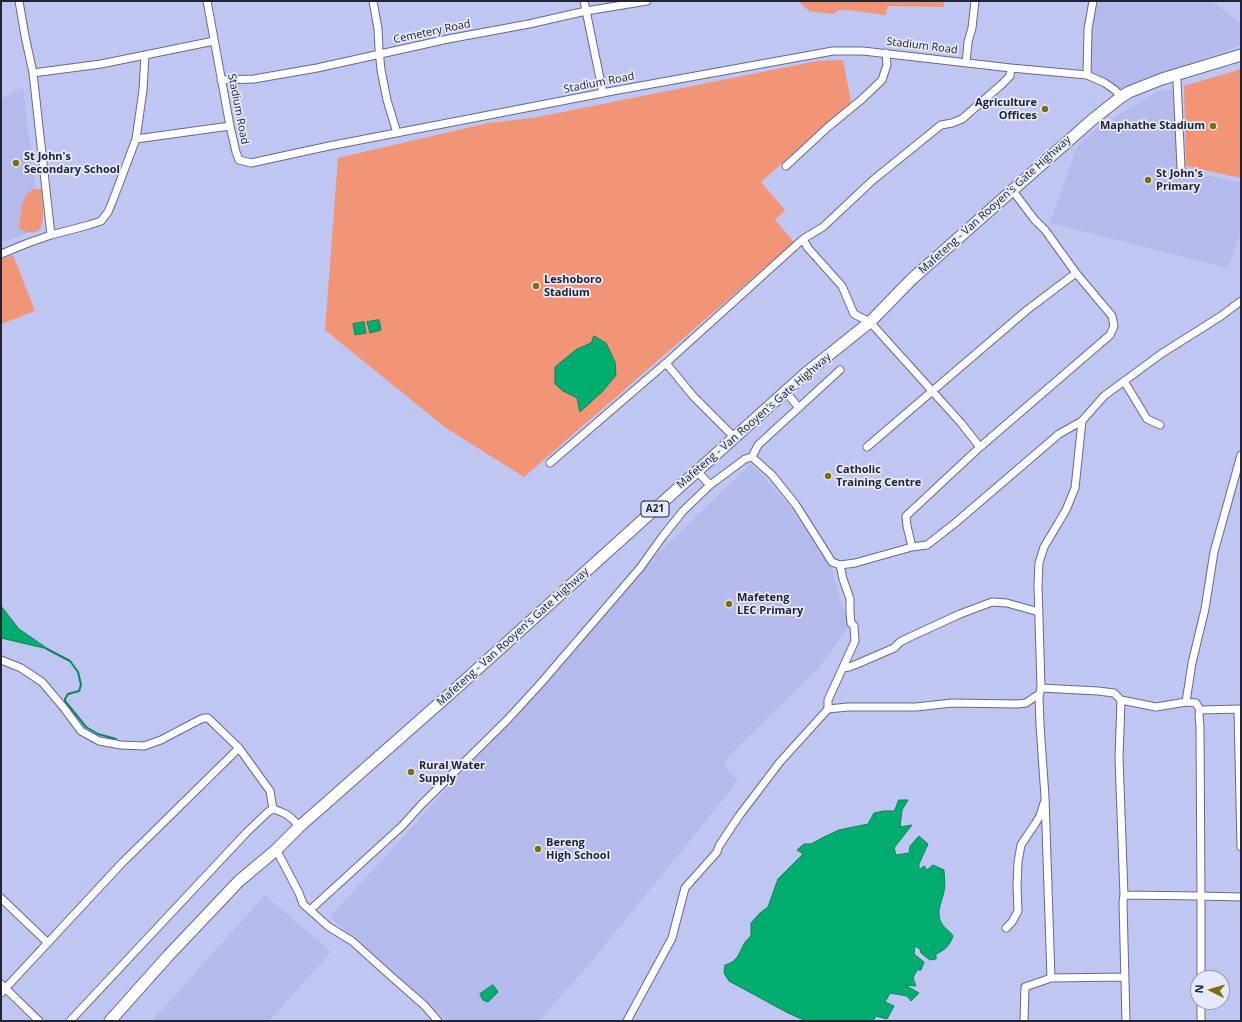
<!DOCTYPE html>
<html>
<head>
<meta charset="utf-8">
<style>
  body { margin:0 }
  #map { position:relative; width:1242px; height:1022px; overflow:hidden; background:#c0c6f2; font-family:"Open Sans",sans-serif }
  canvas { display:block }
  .frame { position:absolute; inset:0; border:2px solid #222435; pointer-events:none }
  .north { position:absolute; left:1190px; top:970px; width:40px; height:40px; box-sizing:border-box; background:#e6e9fb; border:1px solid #989aac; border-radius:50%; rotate:275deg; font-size:11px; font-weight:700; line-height:16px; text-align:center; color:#222435 }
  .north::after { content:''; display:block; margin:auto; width:14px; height:18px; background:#7e6e0b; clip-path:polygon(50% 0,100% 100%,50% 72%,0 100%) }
</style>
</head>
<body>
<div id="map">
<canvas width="1242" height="1022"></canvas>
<div class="frame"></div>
<div class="north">N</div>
</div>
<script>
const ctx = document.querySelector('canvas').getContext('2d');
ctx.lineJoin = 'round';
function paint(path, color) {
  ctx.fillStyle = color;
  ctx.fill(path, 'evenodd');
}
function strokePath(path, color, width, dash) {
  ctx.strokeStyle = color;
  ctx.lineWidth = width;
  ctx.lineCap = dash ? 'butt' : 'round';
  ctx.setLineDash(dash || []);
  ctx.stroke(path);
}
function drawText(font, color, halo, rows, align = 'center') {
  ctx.font = font + ' "Open Sans",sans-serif';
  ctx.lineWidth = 3.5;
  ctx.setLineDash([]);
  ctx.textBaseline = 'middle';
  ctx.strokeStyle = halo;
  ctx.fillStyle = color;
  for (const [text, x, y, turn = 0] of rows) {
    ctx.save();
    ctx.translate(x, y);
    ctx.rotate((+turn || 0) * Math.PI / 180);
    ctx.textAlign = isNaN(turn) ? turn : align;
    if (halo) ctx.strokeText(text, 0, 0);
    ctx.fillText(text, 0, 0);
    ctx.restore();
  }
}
paint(new Path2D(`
  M1099,1H1212L1241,24V45L1122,90L1090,70L1091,27Z
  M23,88L40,228L1,243V99Z
  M1160,90H1174L1179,169L1241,183V231L1228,268L1050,223L1077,147L1097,128Z
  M751,464L785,500L832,568L839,597L850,624L819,668L738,747L723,764L738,781L596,956L539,1021H448L330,917L609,611L656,555Z
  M265,895L331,952L269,1021H152Z`), '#b4baec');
paint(new Path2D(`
  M800,1H944V7L888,6L885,15L848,10H839L833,14L809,11L800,3Z
  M843,60L851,102L761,182L785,210L775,220L794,242L524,477L446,428L325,330L338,158L488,123L533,118L817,61Z
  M1241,69V178L1186,166L1184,86Z
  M33,189H42C41,206 52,244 20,229C19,224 20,223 20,219C22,205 21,199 33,189Z
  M13,255L35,311L1,324V259Z`), '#f19576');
const water = new Path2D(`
  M379,320L381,330L370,333L367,322Z
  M364,322L366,333L355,335L353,324Z
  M594,336L606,343L615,362L616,375L603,391L580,412L577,398L563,391L555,384V367L577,349L591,343Z
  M1,606L19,629L48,649L1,638Z
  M899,800H908L902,810L900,827L912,825L894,848L896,855L909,853L910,846L919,836L928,844L919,864V870L924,866L927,870L933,865L944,870C944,876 946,885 944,891C942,902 935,913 942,924C945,929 950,931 953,936C950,945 945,950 936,954V959L930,960L921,953L920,949L915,946L914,954L924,962L921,970H917L913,978L916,986L905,985L919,993L911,1001L907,996L890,993L885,1002L894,1006L887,1019L876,1016L873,1021H806L788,1013L729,981L724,973L725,965C743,960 738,946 751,936V923L760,913L768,907L778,879L803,854L797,850L804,844H811L824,837L839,830L868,824L874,813L884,811H894Z
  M493,985L498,992L488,1002L483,1000L480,994Z`);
paint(water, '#00ad6f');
strokePath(water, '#0a845e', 1);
strokePath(new Path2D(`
  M47,649L70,661L78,672L81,685L79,691L68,694L65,699V701L86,727L98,734L116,739`), '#0a845e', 2);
const minor = new Path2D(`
  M19,1L25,36L33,73L51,235
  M207,1L230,126L236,152L239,160L251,163L329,146L613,91L833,51H863L1011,68L1087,75L1105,83L1115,90L1121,97
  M373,1L378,29L379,49L381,70L387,100L397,133
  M584,1L603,93
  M966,63L968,42L972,28L975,1
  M33,73L101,64L214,41
  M1087,75L1088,29L1093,1
  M1175,75L1177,81L1181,168
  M221,80L254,79L317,68L448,39L529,24L586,11L647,1
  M136,139L143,90L145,55
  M786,166L828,127L861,100L882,80L887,65L886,53
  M803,239L808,248L842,286L854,314L870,322L961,423L980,447
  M1,254L28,243L51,235L89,225L101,221L108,212L113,200L136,139L230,126
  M666,363L693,396L735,438
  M1124,381L1147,419L1160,425
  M786,392L799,408
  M867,447L1027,310L1076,273
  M752,457L758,445L840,370
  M550,463L666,363L803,239L823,227L873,180L941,125L952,123L962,119L1001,85L1010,76L1011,68
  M710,485L745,459L752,457L772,475L796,505L832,562L840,565L855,563L912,547L927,545L954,524L1059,434L1082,421L1104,396L1161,354L1221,316L1241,301
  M912,547L907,526L906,516L980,447L1110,335L1114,326L1112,316L1076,273L1045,230L1034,219L1013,191
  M1,660L21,668L42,682L64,708L81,731L99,741L121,745L144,746L161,740L199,720L204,718H208L239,748L270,791L273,809
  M843,668L849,667L857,664L894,648L900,642L910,637L960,614L992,602L1007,603L1039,612
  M1041,688L1098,691L1114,693L1121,700L1156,707L1186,702L1196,703L1200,710L1199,714L1200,727L1201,896L1124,895
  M1121,700L1119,758L1124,895L1123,902L1126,1021
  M1186,702L1192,663L1205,609L1214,552L1241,455
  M828,709V700L855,641L854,626L851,623L850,612V599L843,579L840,565
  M1200,710L1241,709
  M1238,710L1241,847
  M276,850L278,853L299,893L303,904L329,927L352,941L393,978L424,1005L438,1021
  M1,898L48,943
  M310,910L402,826L422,804L508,719L541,683L640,568L663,536L683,511L710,485L697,471
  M1006,928L1012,922L1018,911L1017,886L1018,862L1021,845L1035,824L1040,816L1044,803
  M1051,978L1045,797L1040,725L1039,697L1041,688L1038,585L1039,563L1044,547L1066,510L1075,488L1082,421
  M1201,978V896L1241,897
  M1,984L39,1021
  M1,993L122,863L239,748
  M1201,1002V1021
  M70,1021L246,833L268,812L273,809C286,813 291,816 299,827
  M627,1021L672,938L685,888L717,852L719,846L739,816L780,762L828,709L848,707H916L952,703L1017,704L1026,703L1036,696L1039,697
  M1024,1021L1025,987L1051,978L1125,977`);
const primary = new Path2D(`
  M110,1021L168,956L239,881L276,850L299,827L452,692L806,373L870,322L912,279L1092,120L1121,97L1129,92L1162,79L1241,55`);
strokePath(minor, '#646990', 9);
strokePath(primary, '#646990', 13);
strokePath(minor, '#fff', 7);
strokePath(primary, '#fff', 11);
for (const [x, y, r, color] of [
  [1045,109,4,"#7e6e0b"],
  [1213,126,4,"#7e6e0b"],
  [16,163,4,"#7e6e0b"],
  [1148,180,4,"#7e6e0b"],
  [536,286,4,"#7e6e0b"],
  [828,476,4,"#7e6e0b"],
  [729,604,4,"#7e6e0b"],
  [411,772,4,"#7e6e0b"],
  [538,849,4,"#7e6e0b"]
]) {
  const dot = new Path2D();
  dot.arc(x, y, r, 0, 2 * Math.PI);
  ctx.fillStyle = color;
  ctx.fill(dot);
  strokePath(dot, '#e6e9fb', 1.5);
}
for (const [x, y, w] of [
  [655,509,28]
]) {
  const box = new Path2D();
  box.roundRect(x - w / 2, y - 8, w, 16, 3);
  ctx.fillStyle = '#e6e9fb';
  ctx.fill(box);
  strokePath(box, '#222435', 1);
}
drawText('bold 10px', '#222435', null, [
  ["A21",655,509]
]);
drawText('11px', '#222435', '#e6e9fb', [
  ["Cemetery Road",432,32,-12],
  ["Stadium Road",922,46,7],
  ["Stadium Road",599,83,-11],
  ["Stadium Road",238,109,79],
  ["Mafeteng - Van Rooyen's Gate Highway",995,205,-42],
  ["Mafeteng - Van Rooyen's Gate Highway",754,421,-41],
  ["Mafeteng - Van Rooyen's Gate Highway",513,637,-42]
]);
drawText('bold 11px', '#222435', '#e6e9fb', [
  ["Agriculture",1037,103,"right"],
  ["Offices",1037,116,"right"],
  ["Maphathe Stadium",1205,126,"right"],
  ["St John's",24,157],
  ["Secondary School",24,170],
  ["St John's",1156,174],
  ["Primary",1156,187],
  ["Leshoboro",544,280],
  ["Stadium",544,293],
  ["Catholic",836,470],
  ["Training Centre",836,483],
  ["Mafeteng",737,598],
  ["LEC Primary",737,611],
  ["Rural Water",419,766],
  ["Supply",419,779],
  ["Bereng",546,843],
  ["High School",546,856]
], 'left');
</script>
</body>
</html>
